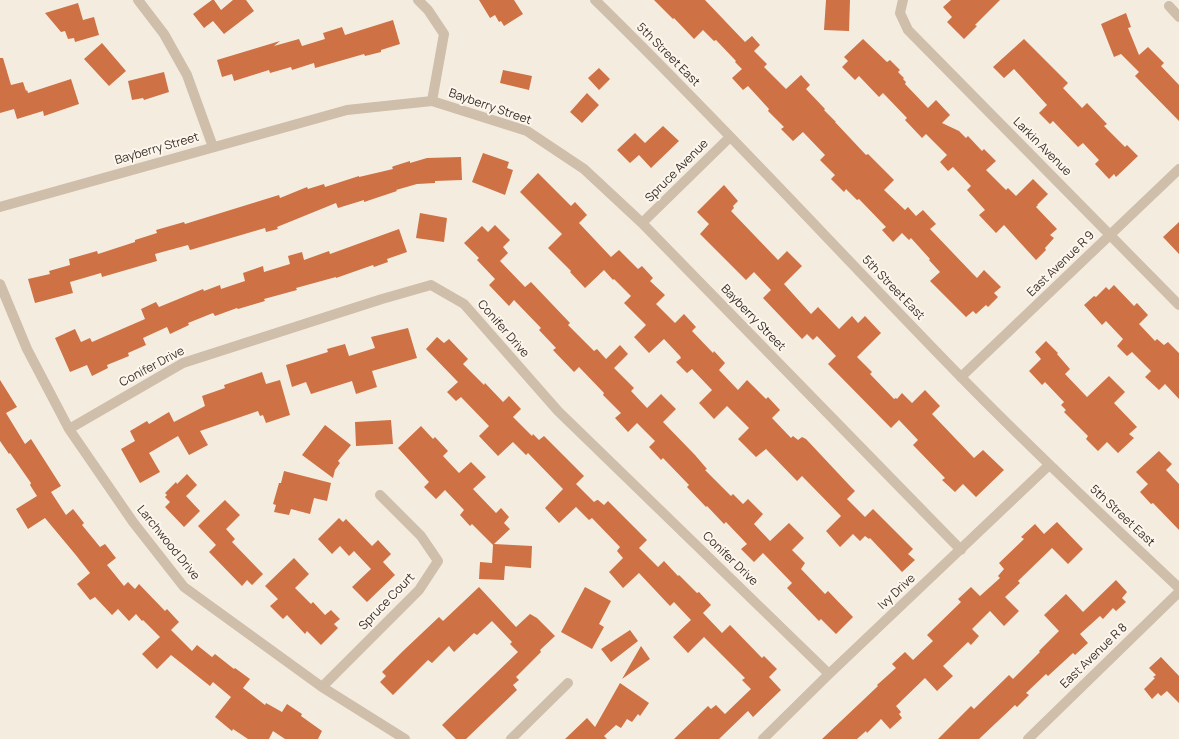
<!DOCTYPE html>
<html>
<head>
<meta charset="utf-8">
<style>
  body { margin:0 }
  canvas { display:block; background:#f5ece0 }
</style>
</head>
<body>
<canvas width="1179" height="739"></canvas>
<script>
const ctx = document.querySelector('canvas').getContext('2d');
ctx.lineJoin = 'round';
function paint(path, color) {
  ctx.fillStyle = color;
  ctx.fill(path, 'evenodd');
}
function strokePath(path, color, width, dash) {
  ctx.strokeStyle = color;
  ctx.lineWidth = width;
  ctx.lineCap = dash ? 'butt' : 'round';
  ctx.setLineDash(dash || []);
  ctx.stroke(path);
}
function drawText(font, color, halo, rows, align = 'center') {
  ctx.font = font + ' Manrope,sans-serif';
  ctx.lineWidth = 4;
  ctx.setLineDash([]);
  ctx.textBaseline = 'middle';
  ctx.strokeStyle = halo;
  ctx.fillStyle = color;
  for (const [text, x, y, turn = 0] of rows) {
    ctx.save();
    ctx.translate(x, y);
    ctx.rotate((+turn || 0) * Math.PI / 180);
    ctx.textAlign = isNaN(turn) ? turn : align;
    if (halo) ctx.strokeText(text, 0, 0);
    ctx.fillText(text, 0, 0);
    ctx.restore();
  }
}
paint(new Path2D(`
  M212,0H214L221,10L233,0H246L254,11L224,34L213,21L204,28L193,14Z
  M479,0H514L523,14L504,26L501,21L499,22L495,15L490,18Z
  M654,0H705L745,42L752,36L760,45L754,51L767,64L764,67L786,89L801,75L810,85L806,89L825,109L824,110L836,122H835L866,155L868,154L894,180L884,190L905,210L908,207L916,216L923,210L936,224L930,229L973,274L977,278L984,270L1001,287L994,293L998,297L988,307L986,305L976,314L973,311L966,317L930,281L940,272L929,260L930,259L911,238L909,240L902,233L893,242L882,230L886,227L859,199L857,200L846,189L844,192L831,179L835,175L820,160L825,155L803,132L793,141L781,129L784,127L768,111L769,109L748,86L743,90L732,78L742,69L735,62L736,61L716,40L714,41L703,30L694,39L674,18L673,19Z
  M826,0H850L849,31L824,30Z
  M951,0H1000L975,25L977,26L964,39L947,22L952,17L943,7Z
  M78,3L83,20L94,17L99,35L75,42L74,38L68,39L65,31L61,32L45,13Z
  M1126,13L1131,27L1128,28L1139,55L1148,47L1164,63L1161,66L1179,85V121L1135,76L1139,72L1121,54L1114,57L1101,24Z
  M393,20L400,44L381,50V52L365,56L364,54L315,68L314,63L292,70L291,67L270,73L269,70L234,81L232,74L222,77L217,60L280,41L274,46L299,39L302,46L325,39L323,33L342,27L345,35Z
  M863,39L887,62L890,60L900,70L898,72L904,78L903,79L906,82L905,84L928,108L936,100L950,115L942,123L959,131L966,138L968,136L982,151L984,149L996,161L986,170L1006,190L1008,188L1016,196L1033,179L1048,194L1037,205H1038L1036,207L1057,229L1050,235L1054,238L1045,248L1046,250L1036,260L1004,225L996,233L979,215L985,210L967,190L971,186L953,167L948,171L940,162L947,155L926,134L922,138L905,120L907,118L883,93L879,97L859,76L855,80L842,67L848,61L844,57Z
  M1024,39L1068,83L1063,88L1082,108L1087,103L1107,124L1104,126L1125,147L1127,145L1138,156L1116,177L1114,174L1109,179L1095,164L1099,160L1083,143L1078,147L1053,121L1050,124L1039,113L1047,105L1014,69L1004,78L993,67Z
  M102,43L126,71L109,86L84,59Z
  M0,58H3L11,85L23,82L26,91L27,90L28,93L71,79L79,104L44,116L43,111L17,119L14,109L0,113Z
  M599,68L610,79L599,90L588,78Z
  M503,70L532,76L529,90L500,83Z
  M164,72L169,92L144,100L143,98L132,100L128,81Z
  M587,93L599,105L582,123L570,112Z
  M663,126L679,141L651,168L639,155L630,163L617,150L635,133L645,143Z
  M483,153L509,162L507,168L513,170L505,195L472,182Z
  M461,157L462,180L435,181V183L417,184L396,190L397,191L364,202V200L338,208L336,203L277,227L278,229L266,232L265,228L190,250L188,245L155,254L157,261L102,277L101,273L70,282L73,293L35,303L28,279L50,274L49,271L70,265L69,259L97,251L98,254L135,242V240L157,233L156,230L184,222L185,224L279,195L280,198L307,187L308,189L324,184L325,187L359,176V177L393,169L392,167L394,166L410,161V163L427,158Z
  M538,173L571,206L575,202L587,215L579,223L611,257L619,250L638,269L642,266L653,278L650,281L665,295L656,304L675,323L684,314L696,327L692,331L713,353L714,351L725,363L719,370L738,390L747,380L766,399L768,397L780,410L772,418L791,438L793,436L798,440L802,437L806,439L851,487L855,491L847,499L865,517L873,509L913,549L908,554L915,560L902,572L870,538L869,539L865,536L860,541L853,534L840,547L826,531L841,516L802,476L797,481L766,449L756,457L738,439L749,428L727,406L714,419L699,403L712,390L692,369L687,373L676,362L681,358L680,356L664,339L649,353L634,337L646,325L624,303L631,296L614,279L613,280L604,270L585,288L570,272L571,271L548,248L562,234L520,192Z
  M724,185L738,201L733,206L734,208L731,211L778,260L787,251L802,266L784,284L811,314L818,307L839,329L852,316L858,323L865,316L881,333L857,357L872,372L870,374L894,399L896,398L897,399L902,393L912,403L925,390L940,406L932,414L974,458L983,450L1004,470L976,497L963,484L955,492L942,480L945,478L913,445L918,440L899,420L891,428L828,364L836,356L817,336L813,340L807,334L802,339L763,298L771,290L754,272L746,280L700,234L709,224L697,212Z
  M420,213L447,218L444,242L416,238Z
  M1179,222V254L1163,237Z
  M495,225L510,240L503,247L508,253L500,261L525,287L531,282L570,323L568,325L594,351L597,349L606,359L620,345L628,354L614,368L634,388L631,391L647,408L661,394L676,409L663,422L695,455L707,469L705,470L731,496L733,494L743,504L748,499L763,514L754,524L770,541L789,523L804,538L792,550L805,563L801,569L825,594L828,591L853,617L836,634L821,619L819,621L787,588L792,583L763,553L754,562L741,549L747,544L726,522L724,524L707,506L706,507L687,487L689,485L663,458L661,460L649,447L655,441L637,423L628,432L615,418L621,413L603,395L604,393L579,367L574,372L553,350L556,348L539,330L541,328L514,300L509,306L489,285L495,279L477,260L479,258L464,243L482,226L488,232Z
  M399,229L407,252L387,259L388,262L374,267L373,265L336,278V277L296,288L297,290L264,299L265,301L238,309L237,308L215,316L213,313L188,323L189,325L170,334L167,327L143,338L146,345L128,353L129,356L107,365L108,368L92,376L87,365L70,372L55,338L75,329L81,342L90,338L92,342L145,319L141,309L156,302L159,307L203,289L204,291L220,285L221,289L245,281L243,273L263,266L264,272L290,264L288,256L302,252L304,260L329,251L330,254Z
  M1114,285L1134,306L1137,303L1148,315L1139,324L1155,341L1157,339L1164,345L1168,342L1179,353V399L1165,384L1159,390L1145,377L1151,371L1132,352L1127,356L1117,346L1123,339L1106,321L1102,325L1084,305L1094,296L1096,297L1106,287L1109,290Z
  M408,328L417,358L372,371L377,387L356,394L352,381L311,394L306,382L292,387L286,365L328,352L327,349L345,344L349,356L375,348L371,337Z
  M437,337L444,343L449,339L468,359L463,364L484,385L485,383L503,402L509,396L521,409L513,417L532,436L533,434L539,440L544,436L584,476L576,484L594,502L597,500H598L604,505L608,501L647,540L639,548L658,567L664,561L678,576L679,575L697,593L699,592L711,605L703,613L722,633L730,625L762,658L764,656L777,669L769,677L781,690L753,717L748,711L719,739H674L708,706L711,709L716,705L725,714L751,689L742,680L745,678L704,637L688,653L673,637L691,620L674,602L670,606L639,573L623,588L609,572L623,558L617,551L620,547L592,518L589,520L576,507L559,523L545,508L563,489L528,453L526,455L513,442L498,456L479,436L489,426L461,397L456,401L447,392L458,382L426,349Z
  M1046,341L1058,353L1057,354L1070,369L1065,374L1087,397L1109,376L1125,392L1114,403L1137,427L1129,434L1134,438L1118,453L1107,442L1098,451L1086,439L1088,436L1064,412L1066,410L1061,405L1064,402L1045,382L1042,385L1029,371L1041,359L1035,352Z
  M262,372L266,384L280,380L290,415L266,423L263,415L260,416L258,411L200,431L208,445L189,455L178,436L149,453L160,472L140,483L121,449L135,441L130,431L147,421L149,424L169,412L174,422L205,406L202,396L225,388L224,385Z
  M0,380L17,407L6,413L25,444L31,439L61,486L51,492L66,515L73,509L84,523L82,525L100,547L105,544L116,558L107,565L124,586L128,582L135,589L139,584L165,611L167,609L179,622L171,630L192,651L197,645L212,657L215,654L234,669L235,668L250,679L243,688L265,705L266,703L282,712L287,704L302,714L301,716L322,731L318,739H285L273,731L269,739H248L233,729L232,731L215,717L231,697L213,682L210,686L171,655L157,669L142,654L160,637L143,620L142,621L136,614L129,621L118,609L112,615L95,597L90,600L77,584L90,573L75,554L45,518L28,529L16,509L37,496L30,485L31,483L10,453L9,454L0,441Z
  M391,420L393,444L356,446L355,422Z
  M325,425L351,445L338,461L340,463L335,470L333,478L302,455Z
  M421,426L433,439L435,437L448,451L443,456L459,473L471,462L486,477L473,489L496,513L501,508L509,517L504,523L510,529L494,544L532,546L531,568L505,566L504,580L479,579L480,562L492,563L493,545L472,524L470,526L460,515L464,510L445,490L436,499L424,487L429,482L398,448Z
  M1159,451L1172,464L1166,470L1179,484V530L1153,503L1151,504L1140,492L1148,484L1136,472Z
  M284,471L331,483L327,501L314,498L310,514L291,509L289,515L274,512L276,505L273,504L279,483H281Z
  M187,474L197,485L186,496L200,511L184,527L165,507L170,502L165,497L167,495L165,493L176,482L177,484Z
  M225,500L240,515L226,529L235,539L232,542L263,574L252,585L247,580L242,586L209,552L216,545L198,526Z
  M339,518L343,522L346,519L372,546L378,540L391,554L383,562L395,575L367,602L352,587L371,569L354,551L349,556L340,546L332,554L318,539Z
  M1057,522L1083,549L1068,564L1052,548L1018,581L1020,583L1005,597L1019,611L1004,626L990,611L972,629L979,636L971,645L968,642L943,666L953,676L937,691L925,678L896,706L901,712L899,714L902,718L890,729L881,719L867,733L866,731L857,739H822L878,686L877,685L896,668L892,664L905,652L913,660L933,641L927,635L961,602L958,599L971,587L980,596L1000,578L998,576L1004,569L999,563L1024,539L1021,537L1035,524L1044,534Z
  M294,558L309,574L295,588L311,604L313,602L325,615L331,610L340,619L334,624L338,628L321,645L307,631L305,634L287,615L283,619L270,606L278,599L265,586Z
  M1116,580L1127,592L1122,598L1126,602L1116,611L1113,608L1103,619L1100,616L1080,634L1088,643L1075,655L1073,653L1048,676L1046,674L1026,693L1029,695L1017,707L1015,705L979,739H938L971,706L974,709L1009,675L1013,679L1040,652L1039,651L1059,631L1044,615L1066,594L1083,612Z
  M479,587L516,627L530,614L537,618L555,636L540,650L541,652L516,677L519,680L513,685L517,690L466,739H456L442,725L518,652L510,644L512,642L492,621L477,635L474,633L454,652L449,646L432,663L428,660L393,695L380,682L386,676L382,672L403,651L439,617L443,621Z
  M585,587L611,601L599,624L604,627L592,649L561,632Z
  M630,630L638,641L611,662L601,649Z
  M641,646L650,659L622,679Z
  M1161,657L1179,676V703L1167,691L1161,696L1158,693L1152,699L1144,689L1155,678L1153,677L1156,675L1149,668Z
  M620,683L649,703L640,716L638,714L632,722L627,719L621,728L616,725L604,736L607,739H565L587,718L595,727Z`), '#ce7144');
strokePath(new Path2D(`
  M138,0L164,34L187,75L213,147
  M418,0L428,10L444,34L432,101
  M903,0L900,13L908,30L1179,305
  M1169,6L1179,17
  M0,207L347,110L432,101L527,131L584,169L642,223L961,550
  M642,223L730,137
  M0,284L27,349L69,429L133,522L184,587L322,687L405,739
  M961,377L1179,169
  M69,429L183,363L382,299L431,285L464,304L558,411L829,674
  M322,687L419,590L438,561L421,536L380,495
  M511,739L568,683
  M763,739L829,674L1049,465
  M1028,739L1179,592`), '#cebeaa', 10);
strokePath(new Path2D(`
  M595,0C720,122 838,251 960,376C1031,449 1105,518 1179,588`), '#cebeaa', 10);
drawText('12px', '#3b312a', '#fcf6ed', [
  ["5th Street East",668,55,45],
  ["Bayberry Street",490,107,19],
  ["Larkin Avenue",1042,147,45],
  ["Bayberry Street",157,149,-16],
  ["Spruce Avenue",677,171,-45],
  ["East Avenue R 9",1061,264,-44],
  ["5th Street East",893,288,46],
  ["Bayberry Street",753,318,46],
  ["Conifer Drive",503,329,49],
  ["Conifer Drive",152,367,-28],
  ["5th Street East",1122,516,43],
  ["Larchwood Drive",168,543,51],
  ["Conifer Drive",730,559,44],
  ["Ivy Drive",897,592,-43],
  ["Spruce Court",387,602,-46],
  ["East Avenue R 8",1094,656,-44]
]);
</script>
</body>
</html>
